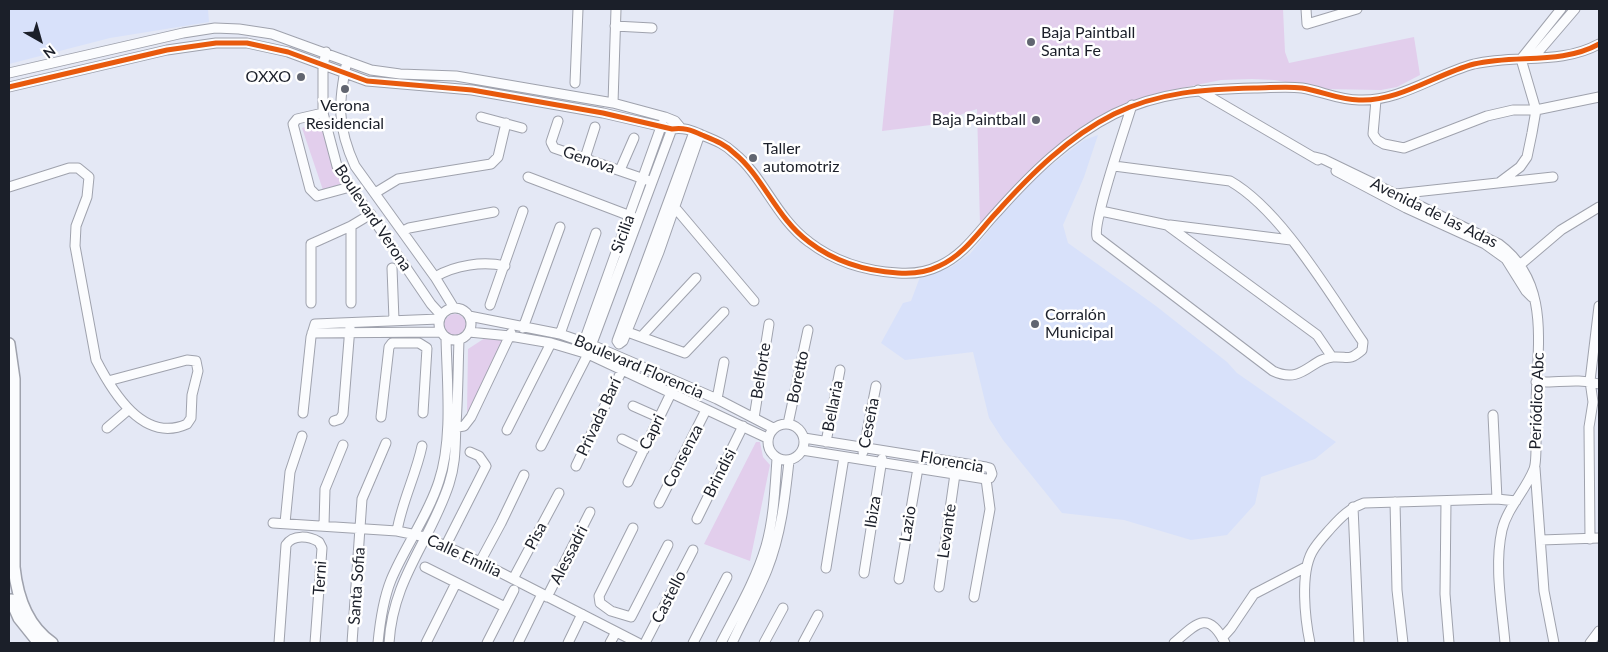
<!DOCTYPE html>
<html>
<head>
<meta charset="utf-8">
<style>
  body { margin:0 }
  #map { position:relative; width:1608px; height:652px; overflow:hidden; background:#e4e8f5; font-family:Lato,sans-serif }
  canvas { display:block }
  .frame { position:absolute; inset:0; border:10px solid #1b1f29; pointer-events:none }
  .north { position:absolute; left:15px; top:15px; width:50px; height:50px; -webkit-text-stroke:4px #fff; paint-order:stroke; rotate:142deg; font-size:14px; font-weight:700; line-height:20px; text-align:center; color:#1b1f29 }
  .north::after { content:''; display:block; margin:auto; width:18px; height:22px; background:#1b1f29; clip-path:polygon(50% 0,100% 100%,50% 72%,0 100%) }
</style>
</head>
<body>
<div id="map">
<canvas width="1608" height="652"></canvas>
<div class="frame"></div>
<div class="north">N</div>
</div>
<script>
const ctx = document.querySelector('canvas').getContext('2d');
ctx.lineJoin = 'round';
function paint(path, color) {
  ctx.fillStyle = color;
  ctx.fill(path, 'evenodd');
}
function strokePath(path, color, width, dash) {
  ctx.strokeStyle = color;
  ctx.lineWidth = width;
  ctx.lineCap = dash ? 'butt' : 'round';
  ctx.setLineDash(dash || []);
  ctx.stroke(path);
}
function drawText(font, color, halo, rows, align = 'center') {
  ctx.font = font + ' Lato,sans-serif';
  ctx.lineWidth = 5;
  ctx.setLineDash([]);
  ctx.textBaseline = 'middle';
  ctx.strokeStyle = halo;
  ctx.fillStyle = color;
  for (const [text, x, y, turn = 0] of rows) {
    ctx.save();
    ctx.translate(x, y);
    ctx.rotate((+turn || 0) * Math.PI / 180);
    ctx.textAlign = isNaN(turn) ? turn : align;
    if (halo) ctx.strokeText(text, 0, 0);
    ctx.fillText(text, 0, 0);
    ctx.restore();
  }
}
paint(new Path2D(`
  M9,9H208L209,22L110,38L9,64Z
  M1098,135L1084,177L1063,225L1068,243L1156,306L1227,362L1237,373L1336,442L1315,459L1261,477L1255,504L1227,535L1191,540L1124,520L1062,513L1003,440L989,418L973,352L905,360L881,343L903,303L911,301L920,277L951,267L970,254L1004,212L1041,173L1084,140Z`), '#d8e1fa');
paint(new Path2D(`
  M894,9H1283L1285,52L1289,63L1414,37L1420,75L1397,87L1381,90L1324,89L1274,80L1252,79L1221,80L1162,92L1101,115L1083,126L1055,148L980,224L977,109L931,125L882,131Z
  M320,122L341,184L323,190L302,128Z
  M444 325a11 11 0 1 1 22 0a11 11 0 1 1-22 0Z
  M485,338L506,340L473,413L467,412L468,349Z
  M756,442H760L763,457L770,465L750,561L704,544Z`), '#e2ceec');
const minor = new Path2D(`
  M1306,9L1307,24L1357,9
  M615,26L652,28
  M326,52L323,66V113L337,166L431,304L441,315
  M1533,58L1575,9
  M347,61C338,102 337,127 355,166L435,277L454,308
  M9,73L183,33L215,28L239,29L272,34L371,70L400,74L456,76L613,103L665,117L675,121L680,127
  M575,83L578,9
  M9,87L167,50L216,43H247L288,52L367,81L472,90L603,113L672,129C683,127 691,130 702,135C714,140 725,144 734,153C763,176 776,218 809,242C835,262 865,271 898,273C911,274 927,272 939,266C964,255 979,231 997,212C1031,174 1068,137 1114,114C1159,92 1205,89 1254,88C1270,88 1286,86 1302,88C1321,91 1339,100 1359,100C1399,102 1436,74 1474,64C1516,54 1561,65 1599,44
  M1198,90L1318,160
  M1376,100L1373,134L1377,140L1384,144L1404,148L1487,116L1513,110H1536L1599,97
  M613,103L616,9
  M323,113L297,119L293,124L310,189L317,196L350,187
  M481,117L522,128
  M558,121L551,142L554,148L647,180
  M694,132L617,341L619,344L623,341L659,252L700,134
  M1315,157L1323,159L1499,244C1553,284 1536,350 1536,409C1535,422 1538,459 1534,469C1526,490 1507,508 1502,530C1494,566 1502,607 1505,643
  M585,158L595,127
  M1114,166L1230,181C1281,210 1329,293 1363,342L1362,350C1348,362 1348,356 1333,357C1311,358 1303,385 1273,371L1097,237C1092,223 1126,125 1132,105
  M620,170L634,138
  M1336,171L1406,208L1485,244L1506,259L1526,291L1532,297
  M528,177L633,217
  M1500,182L1520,167L1527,157L1532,133L1536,110L1521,59L1561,9
  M9,187L69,168H78L89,177L87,197L76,226L75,246L96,360C112,391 143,444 187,424L191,418L192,395L198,371L196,361L187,360L108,381
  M375,193L398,179L491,164L498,157L506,123
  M1396,194L1553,177
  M672,204L754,301
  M1101,211L1167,225L1317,335L1332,357
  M1170,225L1291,240
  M351,226V303
  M403,231L409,228L494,212
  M1521,264L1561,230L1599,207
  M392,268L394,320
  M435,277C455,265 483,261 505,266
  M311,303V244L351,226L371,214
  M490,305L523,211
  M439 324a16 16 0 1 1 32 0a16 16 0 1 1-32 0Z
  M469,316L560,334L592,345L717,399L773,428
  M523,328L560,227
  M622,330L685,353L724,312
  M469,332L510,336L551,343L588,354L767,438
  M312,333L440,332
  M560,334L596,233
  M641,337L696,278
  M582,347L662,124
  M1536,382C1558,383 1578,378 1599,384
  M717,399L724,362
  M633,406L660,418
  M303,413L311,337L315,324L439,319
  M1493,415L1497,499L1516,501
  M381,417L389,347L392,343H419L427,348L423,413
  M754,418L769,324
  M334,421L340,419L343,414L350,327
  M768 442a18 18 0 1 1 36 0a18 18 0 1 1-36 0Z
  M788,424L808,330
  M107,428L128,410
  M452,428L464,426L471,417L511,333
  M507,430L551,343
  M622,439L644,450
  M826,442L840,370
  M541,446L588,354L673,126
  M802,450L986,479L990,478L992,474L990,468L986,467L804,438
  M863,452L876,386
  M576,466L623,368
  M1535,468L1544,591L1554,643
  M628,482L674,387
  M1446,501L1445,594L1449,643
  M1395,502L1397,590L1403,643
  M659,503L706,410
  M1353,507L1359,643
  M697,519L743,426
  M273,523L397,531L426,537L480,562L638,643
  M285,523L290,472L302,436
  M324,525L325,489L343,445
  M633,528L599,596L600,603L611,611L631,617L668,545
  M397,531C402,501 416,475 422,446
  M1590,539L1589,427L1593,402L1590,381L1599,306
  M1541,540L1599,538
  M446,545L486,466L479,456L470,452
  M480,562L501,523L524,475
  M425,567L505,607
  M826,568L844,457
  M864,573L882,459
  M513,579L559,493
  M899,579L918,468
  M939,587L955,474
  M547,597L590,512
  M974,597L990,509L986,479
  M1222,638L1231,628L1254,594L1306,567
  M279,643L286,545C293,534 309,536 319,542L322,548L315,643
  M352,643L362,499L386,443
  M378,643C380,622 383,600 391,580C405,546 428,516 439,481C453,439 447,383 446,338
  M389,643C393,578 430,542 449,484C456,463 455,445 456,424C458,396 458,368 459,340
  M426,643L456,583
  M487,643L514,590
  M518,643L542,594
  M568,643L582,614
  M610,643L616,632
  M645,643L693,550
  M693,643L727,577
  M721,643C737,612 756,580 766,546C774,518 775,487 777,459
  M732,643C743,619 757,595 767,570C781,535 785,498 789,461
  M764,643L783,608
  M803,643L818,615
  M1174,643C1196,624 1208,609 1225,643
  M1310,643C1305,619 1300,574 1312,552C1317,543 1324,536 1331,528C1341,517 1350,508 1364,503L1497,499
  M1590,643L1599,631`);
const major = new Path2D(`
  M9,344L14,379V567C17,596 26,625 52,643
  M11,600L19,618L39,643`);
strokePath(minor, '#9fa2ad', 11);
strokePath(major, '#9fa2ad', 14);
strokePath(minor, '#fbfcfe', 9);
strokePath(major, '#fbfcfe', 11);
strokePath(new Path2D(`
  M9,87L167,50L216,43H247L288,52L367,81L472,90L603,113L672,129C683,127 691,130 702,135C714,140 725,144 734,153C763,176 776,218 809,242C835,262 865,271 898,273C911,274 927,272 939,266C964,255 979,231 997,212C1031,174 1068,137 1114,114C1159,92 1205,89 1254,88C1270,88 1286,86 1302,88C1321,91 1339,100 1359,100C1399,102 1436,74 1474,64C1516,54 1561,65 1599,44`), '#e8590c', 5);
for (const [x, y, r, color] of [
  [1031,42,5,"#616570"],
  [301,77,5,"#616570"],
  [345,89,5,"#616570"],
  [1036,120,5,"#616570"],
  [753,158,5,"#616570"],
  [1035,324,5,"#616570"]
]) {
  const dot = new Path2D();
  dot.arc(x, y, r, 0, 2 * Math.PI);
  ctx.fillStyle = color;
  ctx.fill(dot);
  strokePath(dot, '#fff', 2);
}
drawText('16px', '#1b1f29', '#fff', [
  ["Baja Paintball",1041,33],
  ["Santa Fe",1041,51],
  ["OXXO",291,77,"right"],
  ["Verona",345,106,"center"],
  ["Residencial",345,124,"center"],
  ["Baja Paintball",1026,120,"right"],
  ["Taller",763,149],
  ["automotriz",763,167],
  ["Corralón",1045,315],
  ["Municipal",1045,333]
], 'left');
drawText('16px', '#1b1f29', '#fff', [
  ["Genova",589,160,19],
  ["Avenida de las Adas",1434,213,26],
  ["Boulevard Verona",373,218,56],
  ["Sicilia",623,234,-70],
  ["Boulevard Florencia",639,367,23],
  ["Belforte",761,371,-81],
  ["Boretto",798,377,-78],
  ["Periódico Abc",1537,401,-88],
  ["Bellaria",833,406,-79],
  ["Privada Barí",599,417,-65],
  ["Ceseña",869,423,-79],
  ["Capri",652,432,-64],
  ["Consenza",683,456,-63],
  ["Florencia",952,462,10],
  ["Brindisi",720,473,-63],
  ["Ibiza",873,512,-81],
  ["Lazio",908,524,-81],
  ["Levante",947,531,-82],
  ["Pisa",536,536,-62],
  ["Alessadri",569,555,-63],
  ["Calle Emilia",464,556,25],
  ["Terni",320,578,-86],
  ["Santa Sofia",357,586,-86],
  ["Castello",669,597,-63]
]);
</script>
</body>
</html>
